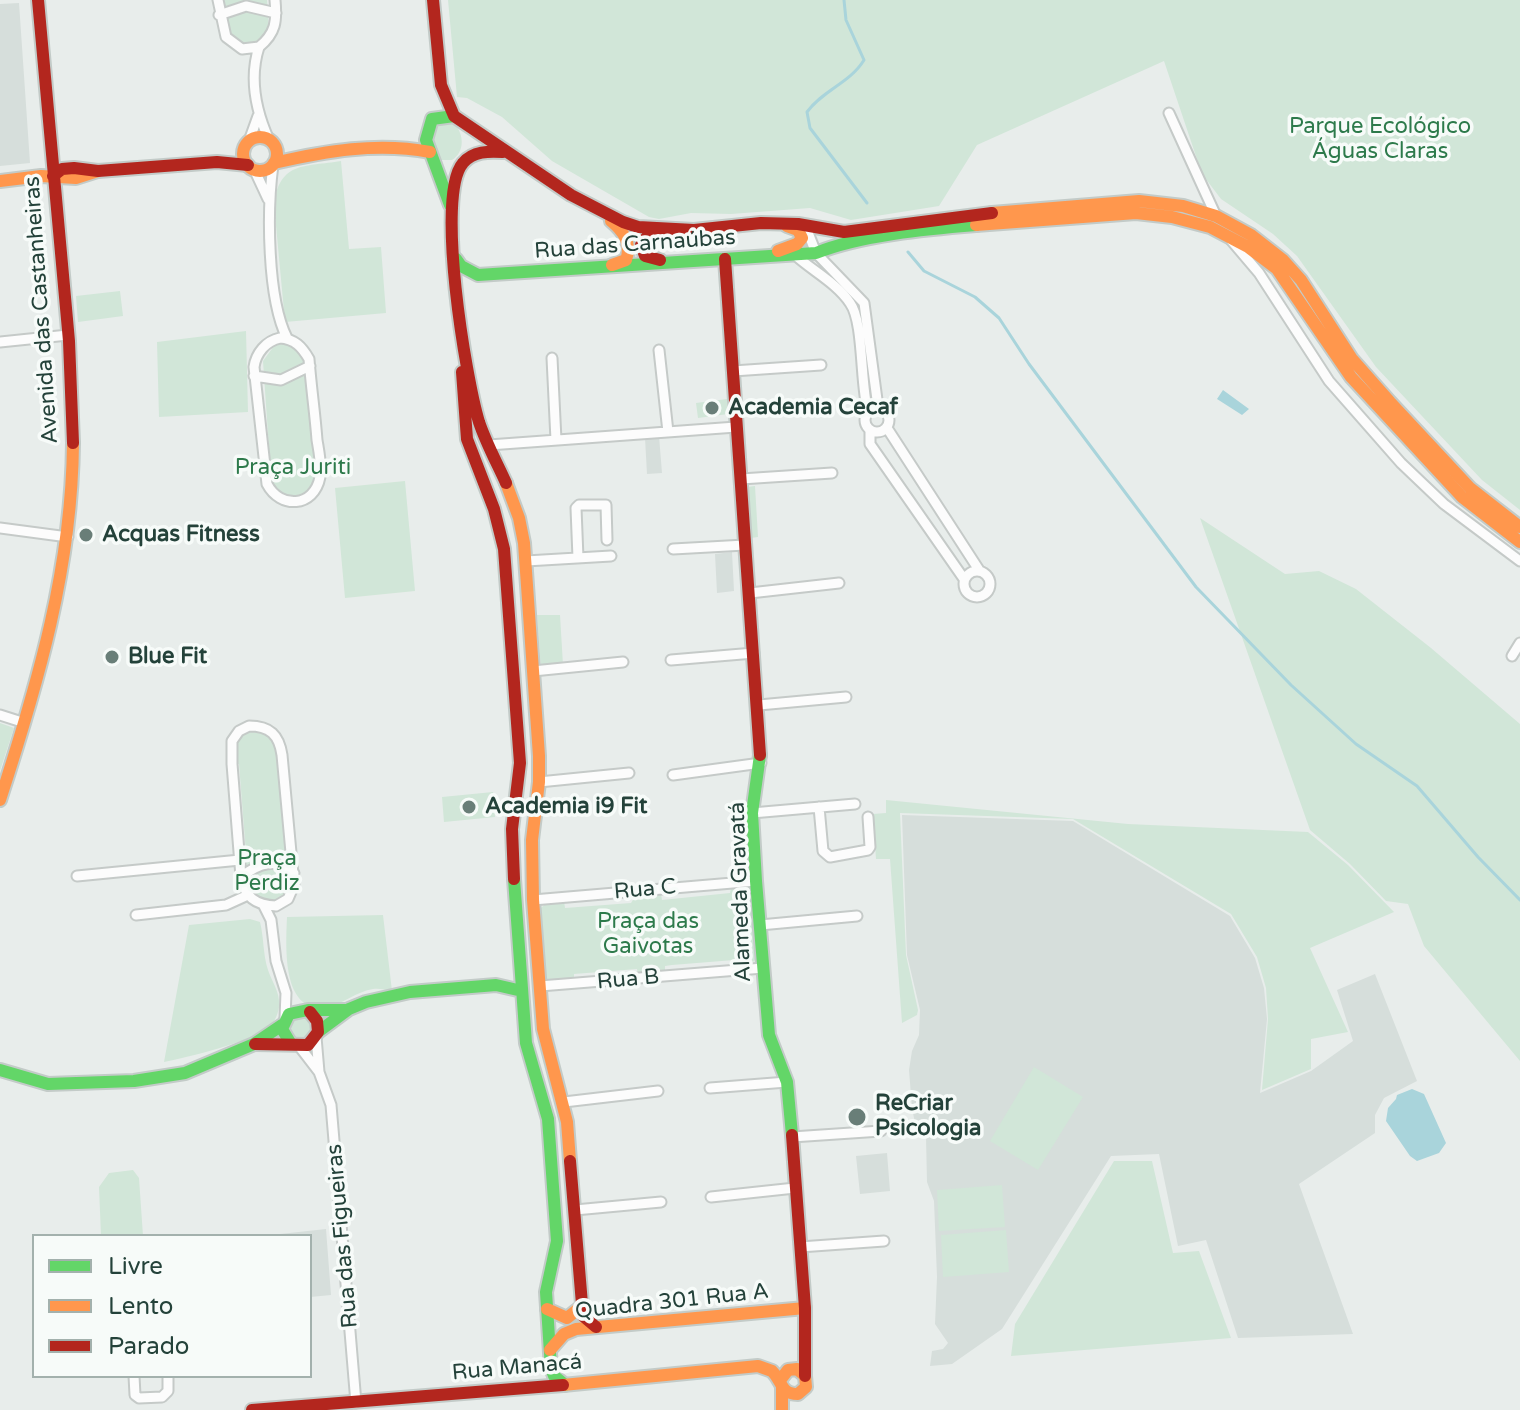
<!DOCTYPE html>
<html>
<head>
<meta charset="utf-8">
<style>
  body { margin:0 }
  #map { position:relative; width:1520px; height:1410px; overflow:hidden; background:#e8edeb; font-family:"Varela Round",sans-serif }
  canvas { display:block }
  .legend { position:absolute; left:32px; top:1234px; width:280px; height:144px; box-sizing:border-box; background:#f7fbf9; border:2px solid #a3b1ad; margin:0; padding:10px 14px; list-style:none; font-size:24px; color:#24423a }
  .legend li { display:flex; align-items:center; gap:16px; height:40px }
  .legend b { width:40px; border:2px solid #a3b1ad }
</style>
</head>
<body>
<div id="map">
<canvas width="1520" height="1410"></canvas>
<ul class="legend">
<li><b style="height:10px;background:#63d668"></b>Livre</li>
<li><b style="height:10px;background:#ff974d"></b>Lento</li>
<li><b style="height:10px;background:#b3261e"></b>Parado</li>
</ul>
</div>
<script>
const ctx = document.querySelector('canvas').getContext('2d');
ctx.lineJoin = 'round';
function paint(path, color) {
  ctx.fillStyle = color;
  ctx.fill(path, 'evenodd');
}
function strokePath(path, color, width, dash) {
  ctx.strokeStyle = color;
  ctx.lineWidth = width;
  ctx.lineCap = dash ? 'butt' : 'round';
  ctx.setLineDash(dash || []);
  ctx.stroke(path);
}
function drawText(font, color, halo, rows, align = 'center') {
  ctx.font = font + ' "Varela Round",sans-serif';
  ctx.lineWidth = 7;
  ctx.setLineDash([]);
  ctx.textBaseline = 'middle';
  ctx.strokeStyle = halo;
  ctx.fillStyle = color;
  for (const [text, x, y, turn = 0] of rows) {
    ctx.save();
    ctx.translate(x, y);
    ctx.rotate((+turn || 0) * Math.PI / 180);
    ctx.textAlign = isNaN(turn) ? turn : align;
    if (halo) ctx.strokeText(text, 0, 0);
    ctx.fillText(text, 0, 0);
    ctx.restore();
  }
}
paint(new Path2D(`
  M19,3L30,163L0,166V4Z
  M659,436L662,473L647,474L645,438Z
  M732,552L734,591L717,593L715,554Z
  M902,815L1073,821L1230,916L1255,958L1264,988L1267,1019L1260,1093L1311,1071L1353,1041L1337,990L1375,974L1417,1081L1384,1098L1375,1115V1133L1299,1184L1353,1334L1238,1338L1206,1240L1178,1246L1159,1154L1111,1156L1002,1329L952,1364L930,1366L932,1351L943,1349L948,1343L935,1324L937,1277L934,1201L927,1182L926,1137L916,1128L912,1108L909,1070L912,1051L919,1035L920,1010L907,955Z
  M887,1153L890,1191L860,1194L856,1156Z
  M326,1229L331,1295L310,1297V1236L271,1235Z`), '#d6dedb');
paint(new Path2D(`
  M221,0H267C269,23 272,34 251,48L227,37Z
  M448,0H1520V510L1482,480L1376,367L1297,256L1273,234L1221,199L1202,174L1164,61L977,145L939,206L851,220L810,208L731,214L691,213L659,219L649,217L552,161L502,117L467,98L457,97Z
  M438,121L455,124C464,135 465,152 452,160H441L432,150L431,132Z
  M341,161L349,249L381,247L386,313L285,322L274,204C280,161 305,167 341,161Z
  M120,291L123,316L78,322L76,296Z
  M246,331L248,412L159,417L157,342Z
  M285,342L296,346L307,361L316,473L311,489L297,499L287,498L274,489L271,478L263,361L274,346Z
  M727,399L728,414L698,418L696,403Z
  M405,481L415,591L345,598L335,488Z
  M755,486L758,537L751,538L747,487Z
  M1200,518L1285,574L1319,571L1356,589L1431,648L1520,724V1061L1424,946L1408,904L1386,901L1350,864L1310,830Z
  M537,615H560L563,665L541,670Z
  M0,723L14,728L0,771Z
  M249,726L272,731L283,759L277,760L286,850H292L294,885L276,906L248,895L240,855L246,853L239,764H232V741Z
  M493,792L495,817L444,822L442,797Z
  M886,800L1128,824L1308,832L1348,865L1394,912L1310,948L1348,1032L1311,1039V1069L1262,1090L1268,1019L1266,988L1257,957L1231,914L1073,819L900,813L906,955L918,1010L917,1015L902,1023L890,859H876L873,814L886,813Z
  M742,886L752,894L756,959L749,966L736,967L734,960L672,965L665,966V973L638,976L637,969L574,974V981L549,982L546,978L540,909L547,902L564,901L565,908L631,903L636,895L661,894L662,900L730,893L731,887Z
  M383,915L392,991C386,990 379,988 373,989C357,991 342,1005 326,1007C281,1014 286,945 287,917Z
  M250,919L260,922C264,938 263,955 268,970C272,982 280,992 279,1005C279,1012 275,1022 269,1027C252,1042 188,1057 164,1062L189,925Z
  M310,1012L316,1037L291,1044L285,1018Z
  M1034,1067L1083,1097L1038,1170L990,1141Z
  M1114,1161H1152L1173,1253L1199,1251L1231,1338L1011,1356L1015,1324Z
  M133,1170L139,1178L143,1236H101L99,1187L109,1173Z
  M1002,1185L1005,1227L939,1231L937,1190Z
  M1006,1230L1009,1272L943,1277L941,1235Z`), '#d1e6d8');
paint(new Path2D(`
  M1223,390L1249,409L1242,415L1217,399Z
  M1412,1089L1424,1094L1446,1143L1439,1153L1417,1161L1410,1156L1386,1121L1388,1108L1396,1099L1397,1095Z`), '#a9d4db');
strokePath(new Path2D(`
  M844,0L846,20L864,60C850,83 823,90 807,112L810,128L867,203
  M908,252L924,271L975,297L999,318L1029,364L1196,587L1291,685L1356,744L1417,786L1478,857L1520,900`), '#a9d4db', 3);
const street = new Path2D(`
  M218,0L226,37L242,49L259,47C276,33 277,21 275,0
  M219,15L246,6L276,13
  M259,47C249,78 256,111 269,140
  M1169,113L1216,216
  M249,141L258,116
  M273,165C267,210 267,298 287,338
  M254,169L268,199
  M805,225L816,253L864,303L878,407
  M1231,240L1259,273L1329,381L1401,463L1444,504L1520,561
  M794,254C811,270 837,283 850,303C864,322 860,384 868,412
  M280,338C295,339 302,347 309,359C311,386 315,413 317,440C319,452 322,466 320,477C314,508 280,509 267,484L254,367C256,353 266,341 280,338Z
  M0,342L68,335
  M659,350L668,432
  M552,358L556,440
  M733,371L821,365
  M254,376L281,380L310,366
  M865 420a12 12 0 1 1 24 0a12 12 0 1 1-24 0Z
  M887,428L979,570
  M870,430V444L964,579
  M489,445L736,427
  M741,479L832,473
  M0,528L68,537
  M673,549L745,545
  M578,558L576,508L579,505H606L607,540
  M526,561L611,556
  M964 584a13 13 0 1 1 26 0a13 13 0 1 1-26 0Z
  M750,593L839,583
  M1512,656L1520,643
  M671,660L754,653
  M533,671L623,662
  M759,705L846,697
  M0,715L25,723
  M249,726C270,726 279,735 282,755L294,885L288,899L276,906C255,905 245,897 241,877L232,764V741L239,731Z
  M673,775L761,763
  M539,782L629,773
  M819,807L823,851L830,857L868,850L870,847L868,817
  M752,813L855,804
  M77,876L240,860
  M241,877C259,863 276,857 294,873
  M533,900L756,881
  M264,906L271,920L276,961L286,993L285,1018
  M136,915L226,905L248,895
  M760,925L857,916
  M540,986L763,968
  M316,1037L319,1072
  M299,1046L319,1072L331,1105L356,1403
  M710,1088L787,1082
  M564,1102L658,1091
  M792,1137L881,1131
  M711,1197L795,1188
  M575,1210L661,1202
  M800,1247L884,1241
  M134,1376L135,1395L139,1398L162,1397L168,1391V1376`);
const fast = new Path2D(`
  M450,205L426,140L432,119L454,116
  M456,259L461,266L478,275L816,253C861,235 927,229 976,225
  M760,755L752,813L756,881L769,1035L787,1082L792,1135
  M514,879L526,1043L548,1119L557,1241L546,1292L551,1368L554,1376L565,1385
  M318,1032L349,1009L366,1002L410,992L496,985L522,991
  M291,1044L282,1029L289,1014L308,1010H346
  M0,1070L48,1084L134,1081L185,1073L254,1044L282,1025`);
const slow = new Path2D(`
  M243 154a17 17 0 1 1 34 0a17 17 0 1 1-34 0Z
  M274,163C326,151 377,142 430,152
  M0,181L41,176L76,178L98,171
  M992,213L1139,201L1183,206L1216,216L1251,235L1283,260L1301,280L1352,359L1390,402L1470,488L1520,527
  M611,221C624,232 632,243 626,260L612,265
  M976,225L1136,213L1172,217L1210,227L1248,247L1277,269L1351,377L1462,497L1520,542
  M778,251L797,244L802,238L798,230L787,226
  M506,483L519,518L524,543L539,756V782L532,840L533,900L543,1029L567,1122L570,1161
  M0,800C38,683 72,567 73,443
  M547,1309L567,1318L582,1306
  M550,1350L564,1334L576,1329L805,1308
  M563,1385L758,1366L772,1371C783,1382 780,1394 798,1394L806,1387L805,1376L797,1369L788,1370L781,1379
  M782,1387V1410`);
const jam = new Path2D(`
  M38,0L69,341L73,443
  M433,0L441,85L454,116L571,195L623,222L638,227L694,230L761,223L798,224L844,232L992,213
  M503,152C489,151 473,151 463,163C435,195 466,379 479,422C486,443 497,463 506,483
  M53,176L62,169L74,168L98,171L217,162L248,165
  M725,259L760,755
  M660,260L645,256L641,245L646,238L663,235
  M462,372L467,439L494,509L504,549L520,763L512,829L514,879
  M255,1044L308,1045L318,1032L317,1021L310,1012
  M792,1135L805,1308V1376
  M570,1161L583,1316L596,1327
  M252,1410L563,1385`);
strokePath(street, '#c5cac8', 13);
strokePath(fast, '#c3cbc8', 16);
strokePath(slow, '#c3cbc8', 16);
strokePath(jam, '#c3cbc8', 16);
strokePath(street, '#fcfcfc', 9);
strokePath(fast, '#63d668', 12);
strokePath(slow, '#ff974d', 12);
strokePath(jam, '#b3261e', 12);
for (const [x, y, r, color] of [
  [712,408,8,"#697e78"],
  [86,535,8,"#697e78"],
  [112,657,8,"#697e78"],
  [469,807,8,"#697e78"],
  [857,1117,10,"#697e78"]
]) {
  const dot = new Path2D();
  dot.arc(x, y, r, 0, 2 * Math.PI);
  ctx.fillStyle = color;
  ctx.fill(dot);
  strokePath(dot, '#f7fbf9', 3);
}
drawText('22px', '#2d7a4b', '#f7fbf9', [
  ["Parque Ecológico",1380,127],
  ["Águas Claras",1380,152],
  ["Praça Juriti",293,468],
  ["Praça",267,859],
  ["Perdiz",267,884],
  ["Praça das",648,922],
  ["Gaivotas",648,947]
]);
drawText('22px', '#24423a', '#f7fbf9', [
  ["Rua das Carnaúbas",635,245,-4],
  ["Avenida das Castanheiras",42,310,-94],
  ["Rua C",645,890,-5],
  ["Alameda Gravatá",741,892,-92],
  ["Rua B",628,980,-5],
  ["Rua das Figueiras",343,1236,-95],
  ["Quadra 301 Rua A",672,1302,-6],
  ["Rua Manacá",517,1368,-5]
]);
drawText('bold 22px', '#24423a', '#f7fbf9', [
  ["Academia Cecaf",728,408],
  ["Acquas Fitness",102,535],
  ["Blue Fit",128,657],
  ["Academia i9 Fit",485,807],
  ["ReCriar",875,1104],
  ["Psicologia",875,1129]
], 'left');
</script>
</body>
</html>
